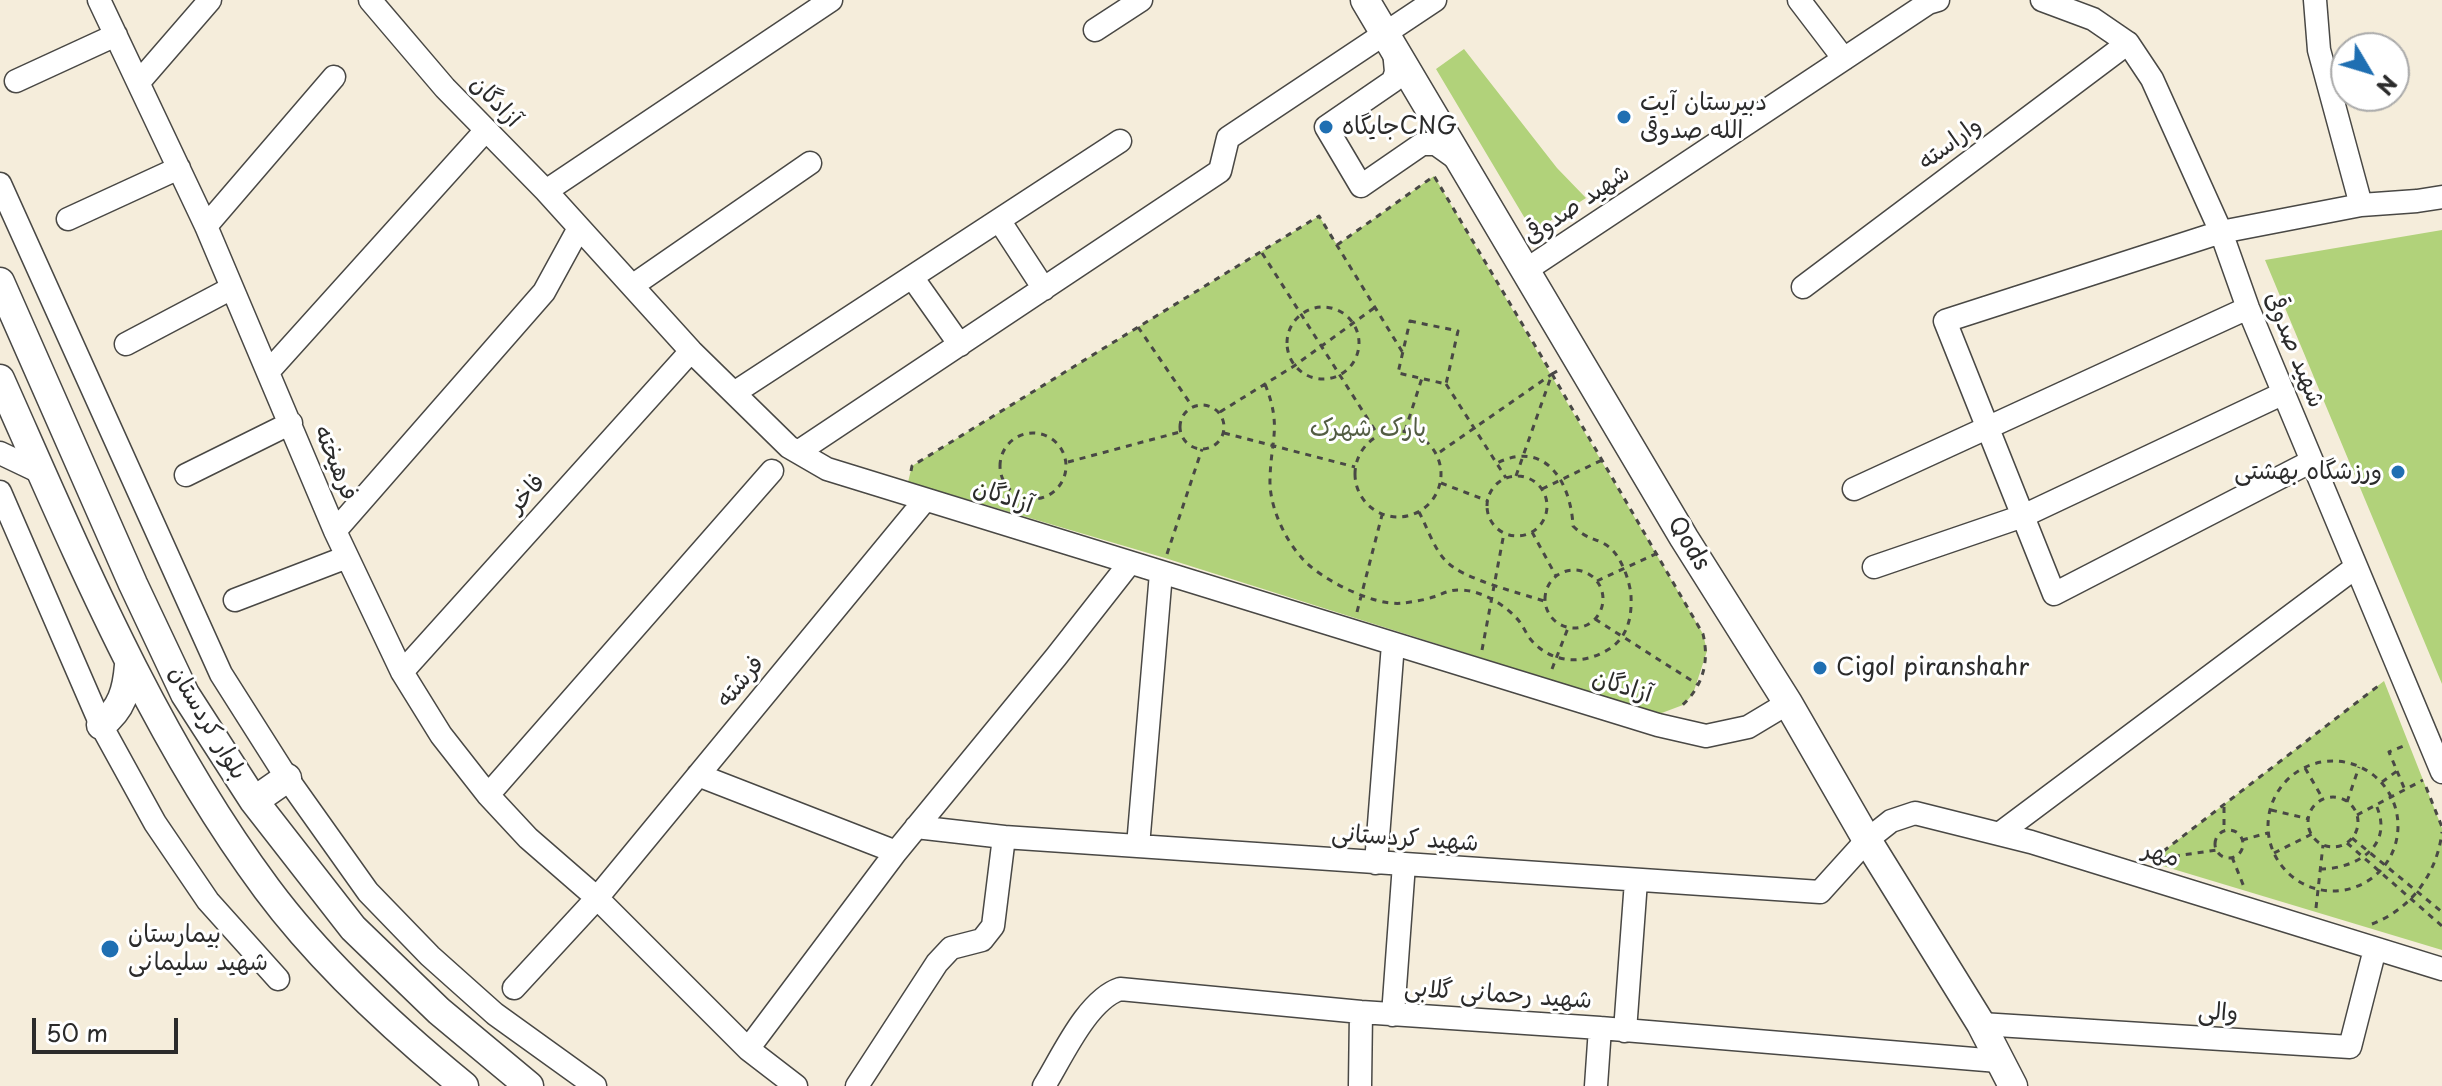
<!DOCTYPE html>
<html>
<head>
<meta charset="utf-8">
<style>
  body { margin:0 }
  #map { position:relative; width:2442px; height:1086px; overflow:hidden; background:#f5eddb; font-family:"Playpen Sans",sans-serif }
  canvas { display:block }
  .north { position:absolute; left:2330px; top:32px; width:80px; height:80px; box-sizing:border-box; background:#fff; border:2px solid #aaa; border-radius:50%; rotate:128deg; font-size:22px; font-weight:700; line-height:32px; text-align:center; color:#2b2b2b }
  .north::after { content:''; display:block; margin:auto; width:28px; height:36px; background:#1f6fb2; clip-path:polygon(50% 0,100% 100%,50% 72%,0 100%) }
  .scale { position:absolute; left:32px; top:1018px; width:146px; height:36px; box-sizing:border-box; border:4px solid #2b2b2b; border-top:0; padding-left:10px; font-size:24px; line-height:28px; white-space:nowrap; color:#2b2b2b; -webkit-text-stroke:6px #fff; paint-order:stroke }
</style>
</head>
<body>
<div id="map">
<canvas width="2442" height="1086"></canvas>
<div class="north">N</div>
<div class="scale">50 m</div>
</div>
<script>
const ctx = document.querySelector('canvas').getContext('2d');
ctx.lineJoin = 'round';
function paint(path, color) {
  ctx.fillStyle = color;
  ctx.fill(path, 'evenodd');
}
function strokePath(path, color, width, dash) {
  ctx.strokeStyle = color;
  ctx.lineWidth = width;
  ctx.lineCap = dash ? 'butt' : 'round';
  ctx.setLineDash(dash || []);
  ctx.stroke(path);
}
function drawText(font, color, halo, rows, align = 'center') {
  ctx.font = font + ' "Playpen Sans","Playpen Sans Arabic",sans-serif';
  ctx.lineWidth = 6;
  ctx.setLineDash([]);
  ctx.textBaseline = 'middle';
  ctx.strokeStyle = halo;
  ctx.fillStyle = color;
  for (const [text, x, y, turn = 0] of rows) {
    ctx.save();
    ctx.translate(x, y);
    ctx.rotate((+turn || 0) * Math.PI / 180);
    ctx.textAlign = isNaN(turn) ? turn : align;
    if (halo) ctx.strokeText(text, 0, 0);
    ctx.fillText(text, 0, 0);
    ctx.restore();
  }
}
paint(new Path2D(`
  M1464,49L1557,168L1586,198L1533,232L1436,69Z
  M1434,176L1703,634L1707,651L1693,694L1683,705L1659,714L1165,558L908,482L912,466L1319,216L1337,245Z
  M2442,230V684L2265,260Z
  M2384,681L2442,828V950L2163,866L2161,853Z`), '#b1d27a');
const minor = new Path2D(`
  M99,0L206,226L335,531L402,672L441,735L488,795L528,838L597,898L748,1049L796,1086
  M370,0L445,88L546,191L691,351L789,447L827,469L1658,725L1706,736L1748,727L1788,703
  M1799,0L1844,59
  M2042,0L2093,19L2128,43L2152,79L2221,232L2248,308L2442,772
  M2315,0L2319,50L2361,205
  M1095,30L1141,0
  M1394,50L1396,72L1393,81L1326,127L1361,186L1422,144H1436L1457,159
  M16,81L116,35
  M139,82L210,0
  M0,184L221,674L287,778L368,892L430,956L495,1014L595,1086
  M546,191L831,0
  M68,219L179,168
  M999,220L1044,289
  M206,226L334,77
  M1526,270L1928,3L1938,0
  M912,277L960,345
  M632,286L810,163
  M1803,287L2128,43
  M126,344L232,288
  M268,372L486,130
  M734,393L1120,141
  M798,452L1220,171L1228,138L1435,0
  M0,453L42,473
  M2312,461L2054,594L1945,321L2221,232L2361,205L2417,201L2442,197
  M186,475L291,423
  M1854,489L2248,308
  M0,492L101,725L155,823L208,901L278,979
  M335,531L544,292L579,228
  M1874,567L2023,516L2284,393
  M235,600L347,557
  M402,672L691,351
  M698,775L896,852
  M488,795L772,471
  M916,827L1004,837L1820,892L1867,840L1891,821L1915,813L2031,842L2442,969
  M1999,834L2356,567
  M1138,846L1161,573
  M1376,863L1393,644
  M514,988L597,898L925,500
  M1393,1015L1404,864
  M1981,1024L2350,1047L2375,949
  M1625,1031L1636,881
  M748,1049L896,852L1056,657L1129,564
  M857,1086L937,963L951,948L982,940L993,926L1004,837
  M1044,1086C1062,1057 1087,1000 1120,989L1361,1012L1600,1028L1998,1061
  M1360,1086L1361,1012
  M1596,1086L1600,1028`);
const major = new Path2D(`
  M1365,0L1684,538L1788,703L1867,840L1981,1024L2013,1086
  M0,282L133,584L185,694L254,801L353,928L439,1011L529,1086
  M0,379C78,554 152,734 267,889C322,963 393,1028 464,1086
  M101,725C122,709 127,690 129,665
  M254,801L287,778`);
strokePath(minor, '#494845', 25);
strokePath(major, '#494845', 31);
strokePath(new Path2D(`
  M1337,245L1434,176L1552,374L1437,454
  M1262,253L1378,435
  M1287 343a36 36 0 1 1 72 0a36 36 0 1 1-72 0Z
  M1410,321L1458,331L1446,384L1398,373Z
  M1138,327L1192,406
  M1552,374L1703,634C1710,663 1702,689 1679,708
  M1265,384C1282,427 1271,438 1270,479C1269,505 1284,538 1301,557C1319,579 1375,607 1403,603C1412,602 1425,600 1433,597C1443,594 1449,589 1462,590C1482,591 1506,605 1519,621C1524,627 1527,636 1532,641C1553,664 1584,665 1609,649C1628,637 1632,617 1631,596C1630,581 1621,556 1609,547C1596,537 1588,541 1573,526C1571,483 1546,439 1497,463
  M1446,384L1506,478
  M1180 427a22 22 0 1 1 44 0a22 22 0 1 1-44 0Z
  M1220,412L1294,366L1374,308
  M1355 474a43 43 0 1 1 86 0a43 43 0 1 1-86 0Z
  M1405,431L1422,378
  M1000 466a33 33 0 1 1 66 0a33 33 0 1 1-66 0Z
  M1224,433L1355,467
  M1068,462L1180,432
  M911,471L912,466L1319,216L1403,353
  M1516,476L1552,374L1559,370
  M1487 506a30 30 0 1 1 60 0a30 30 0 1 1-60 0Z
  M1441,483L1488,501
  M1542,489L1602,460
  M1419,512C1427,527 1434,549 1446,561C1462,579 1520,593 1544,601
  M1532,532L1556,576
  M1167,554L1202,449
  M1545 599a29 29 0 1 1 58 0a29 29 0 1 1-58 0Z
  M1597,581L1662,551
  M1357,612L1382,515
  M1595,619L1697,684
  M1482,650L1504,533
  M1552,669L1568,628
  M2268 826a65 65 0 1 1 130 0a65 65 0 1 1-130 0Z
  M2305,768L2323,799
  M2397,771L2405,790
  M2382,782L2397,771L2389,752L2408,744
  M2426,787L2442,827
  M2308 822a25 25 0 1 1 50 0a25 25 0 1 1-50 0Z
  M2347,802L2359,767
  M2224,807V831
  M2271,810L2309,819
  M2357,815L2423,780
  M2215 844a14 14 0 1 1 28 0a14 14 0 1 1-28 0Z
  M2352,838L2442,912
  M2242,840L2268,833
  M2347,843L2442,926
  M2274,853L2312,834
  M2232,857L2244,887
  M2162,858L2217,850
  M2162,862L2161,853L2382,683
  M2320,869C2356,869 2395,846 2376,805
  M2316,908L2323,845
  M2372,924C2411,909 2437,874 2442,832`), '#494845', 3, [6, 6]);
strokePath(minor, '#fff', 22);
strokePath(major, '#fff', 28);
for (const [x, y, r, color] of [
  [1624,117,8,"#1f6fb2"],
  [1326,127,8,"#1f6fb2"],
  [2398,472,8,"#1f6fb2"],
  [1820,668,8,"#1f6fb2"],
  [110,949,10,"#1f6fb2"]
]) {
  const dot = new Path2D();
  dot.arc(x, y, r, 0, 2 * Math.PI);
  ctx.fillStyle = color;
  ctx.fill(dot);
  strokePath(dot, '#fff', 3);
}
drawText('24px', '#2b2b2b', '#fff', [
  ["آزادگان",495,102,46],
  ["واراسته",1950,144,-37],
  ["شهید صدوقی",1577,205,-34],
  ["شهید صدوقی",2294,350,68],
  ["فرهیخته",335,463,68],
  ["فاخر",527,494,-48],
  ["آزادگان",1003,497,18],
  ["Qods",1688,544,58],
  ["فرشته",741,682,-50],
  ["آزادگان",1622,687,17],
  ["بلوار کردستان",207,723,59],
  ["شهید کردستانی",1405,839,4],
  ["مهر",2161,855,17],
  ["شهید رحمانی گلابی",1498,995,4],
  ["والی",2218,1013,3]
]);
drawText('24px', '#2b2b2b', '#fff', [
  ["دبیرستان آیت",1640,103],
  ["الله صدوقی",1640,131],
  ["جایگاهCNG",1342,127],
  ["ورزشگاه بهشتی",2382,472,"right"],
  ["Cigol piranshahr",1836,668],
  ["بیمارستان",128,935],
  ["شهید سلیمانی",128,963]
], 'left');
drawText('24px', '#535d43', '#fff', [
  ["پارک شهرک",1368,429]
]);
</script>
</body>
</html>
